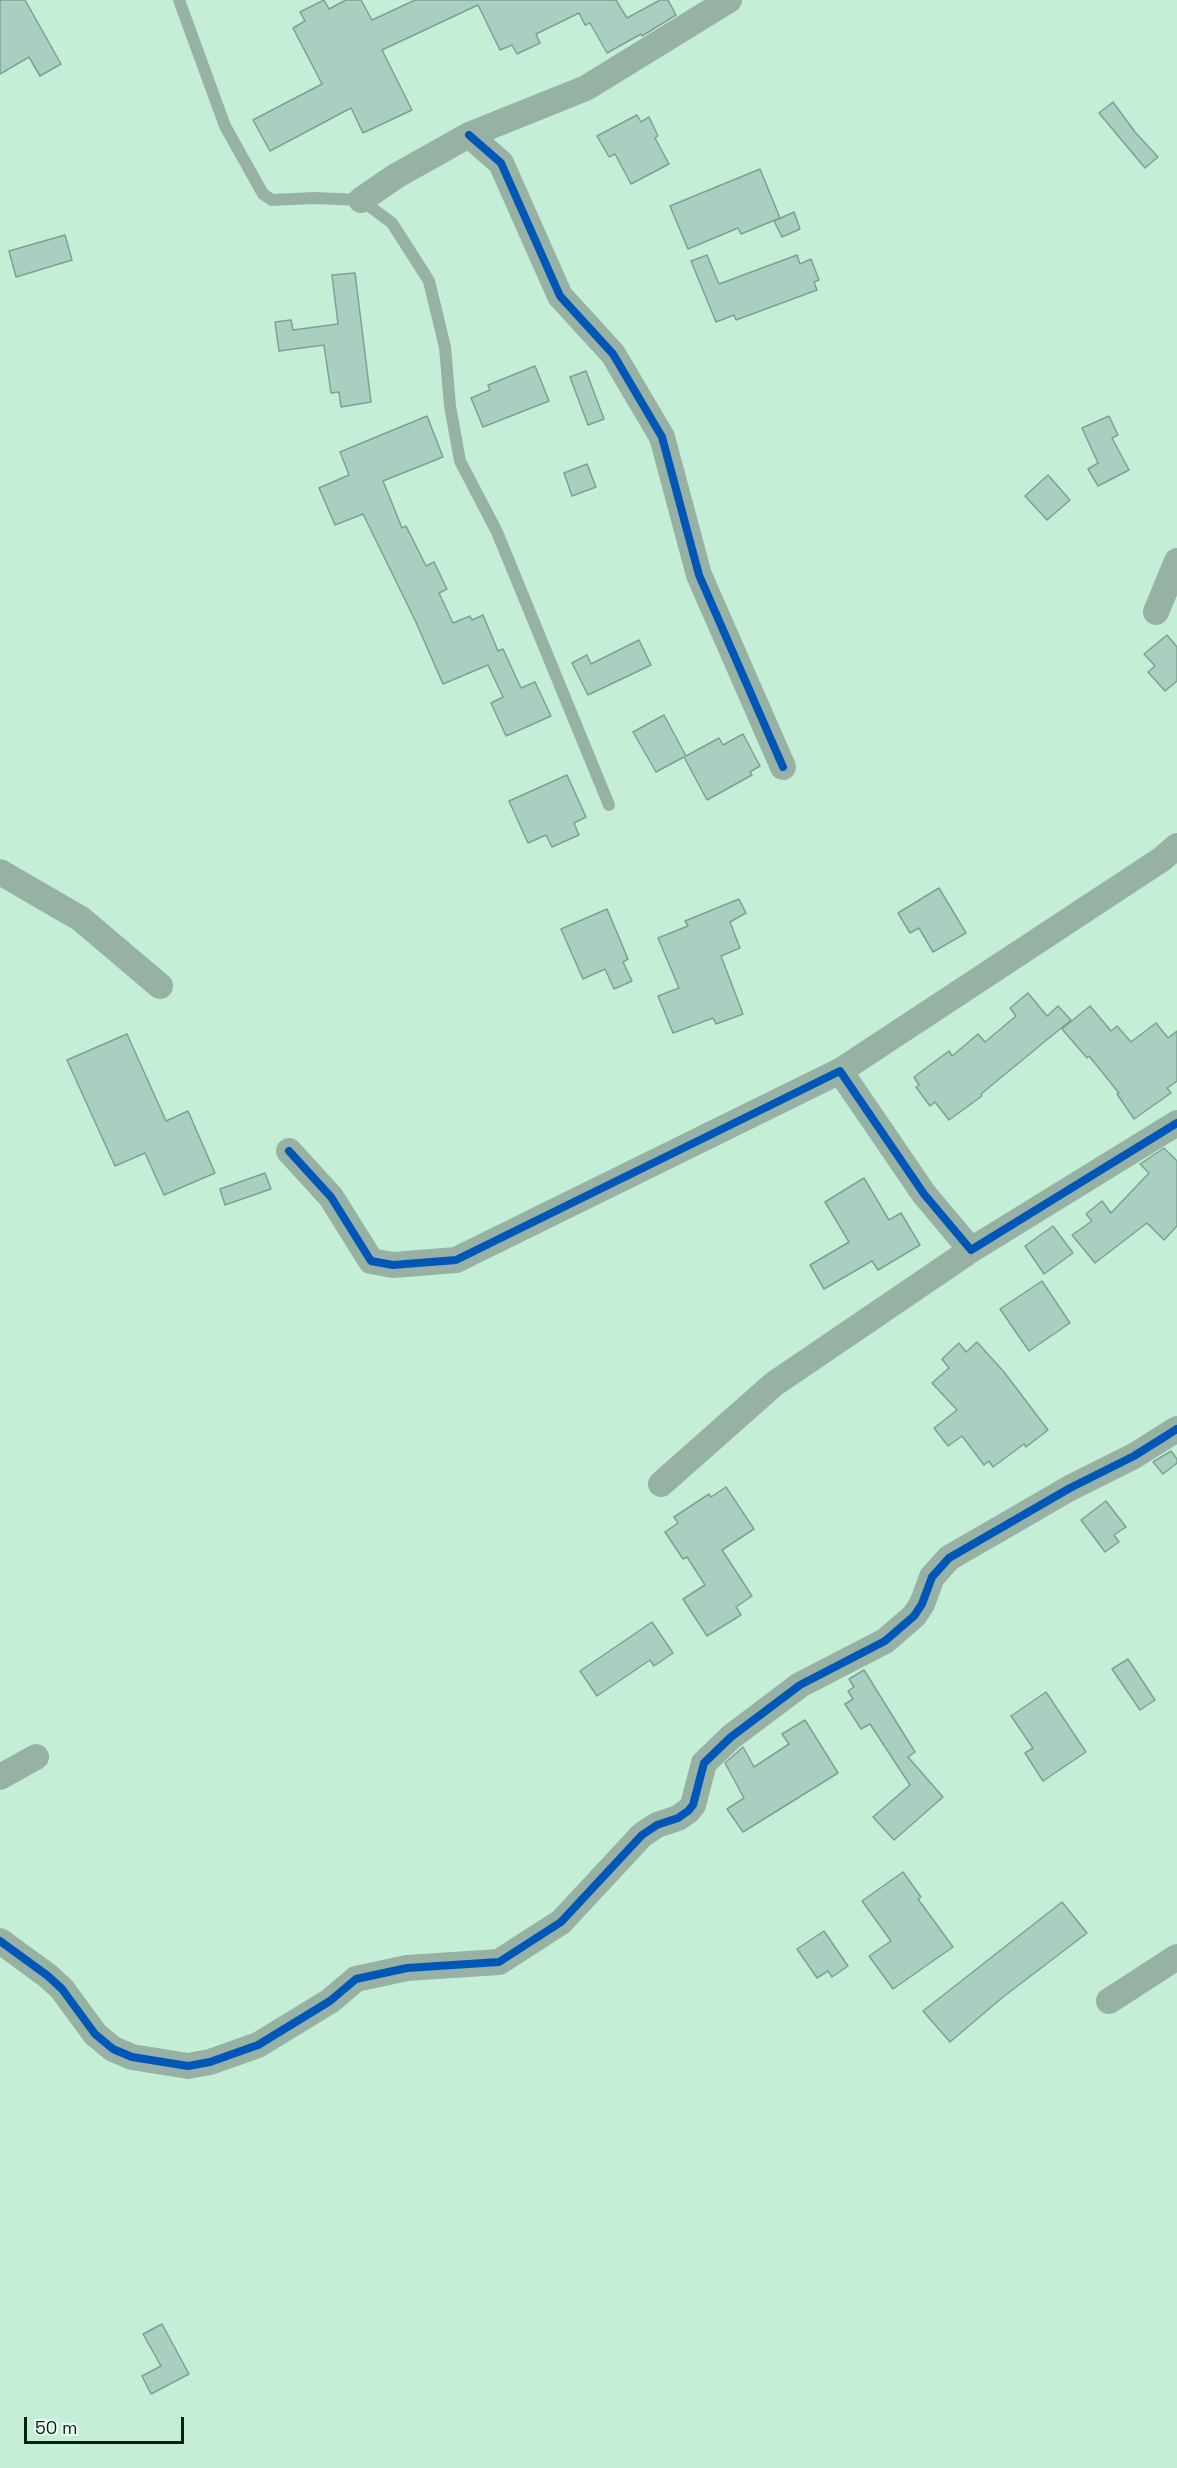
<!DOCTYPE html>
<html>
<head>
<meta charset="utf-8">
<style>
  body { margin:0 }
  #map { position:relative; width:1177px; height:2468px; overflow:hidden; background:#c5eed7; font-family:"Space Grotesk",sans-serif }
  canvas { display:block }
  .scale { position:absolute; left:24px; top:2417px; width:160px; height:27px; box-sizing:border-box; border:3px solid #032214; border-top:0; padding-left:8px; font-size:18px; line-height:21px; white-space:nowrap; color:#032214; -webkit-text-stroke:4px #eefcf4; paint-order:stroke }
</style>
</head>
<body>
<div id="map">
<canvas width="1177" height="2468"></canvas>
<div class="scale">50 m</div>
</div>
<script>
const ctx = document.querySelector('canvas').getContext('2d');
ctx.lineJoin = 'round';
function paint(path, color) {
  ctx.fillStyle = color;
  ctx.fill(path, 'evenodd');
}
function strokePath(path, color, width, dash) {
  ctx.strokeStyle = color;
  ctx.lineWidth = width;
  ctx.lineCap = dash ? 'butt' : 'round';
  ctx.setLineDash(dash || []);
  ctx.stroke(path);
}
const building = new Path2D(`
  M0,0H25L61,64L40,76L29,57L0,74Z
  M324,0L329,9L346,0H361L372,20L415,0H616L627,18L660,0H668L676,15L642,36L641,34L607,53L590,23L585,25L579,13L536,34L540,43L517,54L512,45L500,50L478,5L382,50L412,110L363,133L351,108L270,151L253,120L322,84L293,28L305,21L300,12Z
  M1113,102L1135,132L1158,157L1145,168L1099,113Z
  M637,115L641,122L649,117L658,136L655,138L669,164L631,184L615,154L609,157L597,136Z
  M760,169L780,218L741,234L738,228L688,249L670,206Z
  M794,212L800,229L782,237L774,221Z
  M65,235L72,260L16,277L9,251Z
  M707,255L719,284L797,255L800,264L811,259L819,280L814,282L817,290L736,320L734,315L716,322L691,261Z
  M355,273L371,402L341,407L339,392L331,393L324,345L279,351L275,322L291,320L293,330L338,324L332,275Z
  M535,366L549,401L483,427L471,398L490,390L488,385Z
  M586,371L604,419L588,425L570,377Z
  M427,416L443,457L383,481L402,528L406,526L426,566L434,562L447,589L439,593L453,623L470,616L472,620L483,615L498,651L503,649L521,688L535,682L551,716L506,736L491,703L503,697L488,665L443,684L415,620L363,514L335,525L319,488L349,475L340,452Z
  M1109,416L1118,435L1112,438L1129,470L1098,486L1088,469L1098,463L1082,428Z
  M587,464L596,487L572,496L564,473Z
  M1048,475L1070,500L1047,520L1025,496Z
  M1167,635L1177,647V681L1165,691L1148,672L1155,666L1144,654Z
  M639,640L651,665L588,695L572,663L587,655L591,664Z
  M664,715L686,756L719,738L723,745L743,734L760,766L750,772L752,775L707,800L684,757L656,772L633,732Z
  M567,775L586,817L574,823L579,835L552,847L546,835L528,843L509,801Z
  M939,888L966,933L933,952L919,928L910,933L898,913Z
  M739,899L746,913L730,922L740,948L721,956L743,1014L716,1024L713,1018L673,1033L658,996L679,988L658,938L688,926L685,921Z
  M607,909L628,959L623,962L632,981L614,989L605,969L583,979L561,929Z
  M1028,993L1047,1016L1058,1006L1071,1020L981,1094L982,1096L949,1120L935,1102L930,1106L916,1087L919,1085L914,1077L949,1051L952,1056L978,1034L985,1042L1016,1016L1010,1008Z
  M1090,1006L1111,1031L1117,1026L1131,1042L1156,1023L1168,1038L1177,1031V1081L1167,1088L1171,1093L1134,1119L1117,1094L1119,1093L1089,1056L1087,1058L1062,1029Z
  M127,1034L166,1121L188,1111L215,1173L164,1195L145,1153L115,1166L67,1060Z
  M1164,1148L1177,1161V1226L1164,1240L1147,1223L1095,1263L1072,1235L1092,1221L1086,1214L1102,1201L1111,1213L1149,1173L1140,1164Z
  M265,1173L271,1189L225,1205L220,1189Z
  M864,1178L889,1220L901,1213L920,1245L878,1270L872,1261L824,1289L810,1265L849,1242L825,1202Z
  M1053,1226L1073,1253L1044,1274L1025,1246Z
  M1042,1281L1070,1323L1029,1351L1000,1309Z
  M977,1342L1004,1372L1048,1430L1026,1447L1024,1444L993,1467L989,1461L984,1465L962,1436L948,1446L934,1428L957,1410L932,1383L949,1368L942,1359L959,1343L966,1352Z
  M1171,1451L1177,1459V1463L1163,1474L1153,1462Z
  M726,1487L754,1529L722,1550L752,1596L736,1607L741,1615L707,1636L683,1599L705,1585L687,1557L683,1559L665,1532L678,1523L674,1517L709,1494L711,1497Z
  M1106,1501L1126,1527L1114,1535L1119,1542L1105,1552L1081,1520Z
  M652,1622L673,1653L654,1666L650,1660L597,1696L580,1671Z
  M1128,1659L1155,1700L1140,1710L1112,1669Z
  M864,1670L915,1752L908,1757L943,1797L894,1840L873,1817L910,1785L870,1724L861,1729L845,1704L853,1699L848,1691L854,1687L849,1679Z
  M1046,1692L1086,1752L1043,1781L1025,1753L1033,1748L1011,1716Z
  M805,1720L838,1773L743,1832L727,1809L744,1798L725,1763L743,1747L754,1767L789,1744L782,1734Z
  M903,1872L921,1897L918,1899L953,1947L893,1989L869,1956L891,1941L862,1901Z
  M1062,1902L1087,1933L1003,1997L950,2042L923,2011Z
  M824,1931L848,1966L832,1977L828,1971L817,1978L797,1949Z
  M162,2324L189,2374L151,2394L142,2376L161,2366L143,2334Z`);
paint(building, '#aacec0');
strokePath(building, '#7ca294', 1.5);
strokePath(new Path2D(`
  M179,0L225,126L263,194L272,200L314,198L361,200L392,223L429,281L445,347L450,406L460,461L497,532L609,805`), '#97b2a4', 12);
strokePath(new Path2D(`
  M469,135L501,163L560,296L613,354L662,437L699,575L783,767
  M361,200L396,176L469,135L586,88L729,0
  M1156,612L1177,561
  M0,872L81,919L160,986
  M840,1071L1162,859L1177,846
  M289,1151L331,1197L371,1261L393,1265L456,1260L840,1071L924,1194L971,1250L1177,1123
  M661,1484L774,1384L971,1250
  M0,1777L36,1757
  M0,1941L48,1976L62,1989L95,2034L113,2049L132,2057L188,2066L210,2062L258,2045L330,2001L356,1979L407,1968L499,1962L561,1922L642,1835L657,1825L678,1818L688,1811L693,1805L704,1763L731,1737L800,1685L885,1641L914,1616L922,1604L932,1577L949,1558L1070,1488L1134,1456L1177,1429
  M1109,2001L1177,1957`), '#97b2a4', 26);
strokePath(new Path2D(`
  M469,135L501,163L560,296L613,354L662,437L699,575L783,767
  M289,1151L331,1197L371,1261L393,1265L456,1260L840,1071L924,1194L971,1250L1177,1123
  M0,1941L48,1976L62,1989L95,2034L113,2049L132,2057L188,2066L210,2062L258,2045L330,2001L356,1979L407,1968L499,1962L561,1922L642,1835L657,1825L678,1818L688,1811L693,1805L704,1763L731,1737L800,1685L885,1641L914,1616L922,1604L932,1577L949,1558L1070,1488L1134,1456L1177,1429`), '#0057b8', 8);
</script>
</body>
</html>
